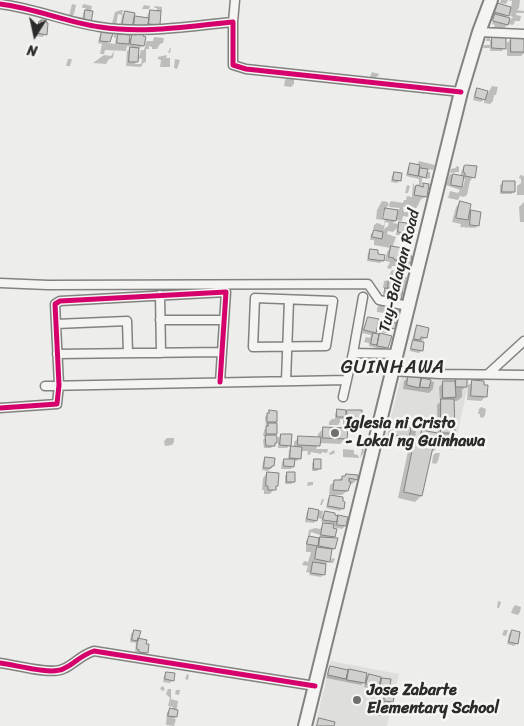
<!DOCTYPE html>
<html>
<head>
<meta charset="utf-8">
<style>
  body { margin:0 }
  #map { position:relative; width:524px; height:726px; overflow:hidden; background:#ededeb; font-family:Sriracha,sans-serif }
  canvas { display:block }
  .north { position:absolute; left:10px; top:10px; width:50px; height:50px; -webkit-text-stroke:4px #f6f6f2; paint-order:stroke; rotate:190deg; font-size:14px; font-weight:700; line-height:20px; text-align:center; color:#2b2b2b }
  .north::after { content:''; display:block; margin:auto; width:18px; height:22px; background:#2b2b2b; clip-path:polygon(50% 0,100% 100%,50% 72%,0 100%) }
</style>
</head>
<body>
<div id="map">
<canvas width="524" height="726"></canvas>
<div class="north">N</div>
</div>
<script>
const ctx = document.querySelector('canvas').getContext('2d');
ctx.lineJoin = 'round';
function paint(path, color) {
  ctx.fillStyle = color;
  ctx.fill(path, 'evenodd');
}
function strokePath(path, color, width, dash) {
  ctx.strokeStyle = color;
  ctx.lineWidth = width;
  ctx.lineCap = dash ? 'butt' : 'round';
  ctx.setLineDash(dash || []);
  ctx.stroke(path);
}
function drawText(font, color, halo, rows, align = 'center') {
  ctx.font = font + ' Sriracha,sans-serif';
  ctx.lineWidth = 5;
  ctx.setLineDash([]);
  ctx.textBaseline = 'middle';
  ctx.strokeStyle = halo;
  ctx.fillStyle = color;
  for (const [text, x, y, turn = 0] of rows) {
    ctx.save();
    ctx.translate(x, y);
    ctx.rotate((+turn || 0) * Math.PI / 180);
    ctx.textAlign = isNaN(turn) ? turn : align;
    if (halo) ctx.strokeText(text, 0, 0);
    ctx.fillText(text, 0, 0);
    ctx.restore();
  }
}
paint(new Path2D(`
  M402,374L470,376L454,450L386,437Z
  M331,661L399,674L387,726H315Z`), '#dededb');
paint(new Path2D(`
  M501,0H520L519,8L517,10L524,11V13H516V15L521,16L520,21H515L513,25L508,24L505,27L504,31L492,30L495,25L492,24L495,16L492,15L495,7L497,4L511,8L512,1L508,0L506,4L500,3ZM511,13L510,16L513,17L510,20L505,18Z
  M72,4L76,5L74,14L71,17L74,18L65,15L69,16Z
  M83,4L92,6L91,10L82,24L83,14L86,8H82Z
  M144,5L150,6L149,9H142Z
  M155,6L162,7V11L160,12L159,25L156,27L120,28L122,15L125,13L133,17L147,19L148,14L150,11L157,12V8H154Z
  M121,10H123L122,15L118,14L116,27H111L115,12Z
  M42,21L45,34L43,37L35,36L37,25Z
  M103,32L109,41L107,43L115,44L116,38L113,37L115,33H117L116,38L118,35L128,40L136,34L143,45L147,41H153L154,37L164,38L163,43L160,44L157,49H152V47L149,46V49H146V62L143,63L141,67L126,66L127,51L132,47L127,46L126,51L105,50L104,54H100L102,44L98,43L100,35ZM146,43L144,50H141L139,57L138,56V48H140ZM137,58L142,59L141,64H135Z
  M490,35V40L493,38L504,48L502,51H490V48H483L484,45H490V41H486L487,36Z
  M511,39H524V53L521,56H507V43Z
  M170,48H171L170,53H168Z
  M114,51L113,58L109,59L106,64L93,63L104,55L111,56Z
  M167,55L166,58H170V67H160L161,60L158,59V57Z
  M68,59H72L70,66H66Z
  M175,59L180,60L177,69L174,68Z
  M372,72L379,74V75L375,78L370,77Z
  M288,77L294,78V84L291,87L284,86L285,80Z
  M492,86L498,87L496,95H494L493,101L490,104L484,103L485,98L481,102L473,100L475,92L478,89L488,93Z
  M419,161L435,165L433,170L426,169L425,175L428,172H430V178L426,179L427,175L422,179L421,187L424,184L426,197L421,199L417,207L413,212H417L415,218L403,216L402,221L396,220L393,223L399,224L404,233L401,235H396L397,228L393,232L388,231L387,234L396,237L392,248L407,257L410,262L408,264L410,265L409,269H401V266H392L391,269L387,268L390,262L385,261L387,252L390,248L374,245V240H370L371,234L376,230L373,229L374,225L377,223L381,224L382,220L376,219L377,210L382,201L388,202V205L391,201L403,203L404,200H406L407,196L412,197L413,184L414,183V187L419,184V179L406,176L408,167L411,165L417,166ZM390,204L389,207L400,208L397,211L385,209ZM403,207L411,208L410,212H404ZM383,211H386L384,225H381ZM385,222L389,223L388,226L384,229ZM404,261H408V264L402,263Z
  M457,166L459,167V172L450,173L451,169L455,168Z
  M464,167L473,177L470,181L467,195L464,197L460,196L458,200L448,198L450,191L458,193L460,190L446,185L449,176L450,174L460,176L462,170ZM463,178L465,179L463,187H461Z
  M395,173L400,180L397,183L391,182L392,176Z
  M520,175L524,176V195H517V186L521,183V179L519,178Z
  M503,182L514,192L511,194H500V185Z
  M407,185L410,186L408,193H405Z
  M460,202L468,215L471,211L478,225L475,228L460,227L461,224L452,222L456,207Z
  M524,202V222H520L519,207Z
  M371,250L383,260L380,263L367,261L368,253Z
  M392,270L397,271L395,278V276L389,275Z
  M400,272L403,273L402,276L407,277L405,290L401,291L400,299L397,302L383,300V292L387,288H383L384,281L388,280L389,278L394,279L392,281H398ZM399,282H401L400,292L397,291Z
  M380,305L387,306L386,311L384,313L377,312V308Z
  M389,310L398,316L395,318H386V313Z
  M369,318L395,324L394,328L386,333L375,331L374,335L390,337L384,350L369,346V343L364,342L366,337L370,338L371,335L362,333L366,321Z
  M417,327L428,329L425,338L421,342L422,350L419,353L410,351L411,344L413,341H412L415,329Z
  M409,377L434,382L433,389L429,393L403,389L404,381Z
  M457,379L466,386L462,390V397L457,401H453L454,432L449,437H440L438,446L434,451L431,450L421,496L415,502L398,498L408,451L416,445L418,436L422,431L438,434L437,405L440,402L439,387L443,383L453,382Z
  M473,382L486,396L481,401L467,400L468,385Z
  M481,407L486,409L485,415L483,418L480,417V414H478L479,409Z
  M338,411L345,414L347,411L361,423L357,427H347L346,438L340,444L319,443L316,449H328L327,453L322,452L321,454L311,452L310,455L307,454L308,451H300V458L297,461L294,460L293,466L291,469H281L282,462L284,460H288L289,450L291,448H294V442L299,437L318,438V434L324,428L343,429V419H340V422L338,425H329V422L332,419H335V413Z
  M269,412H276V443L271,448H264L263,440L267,436H263L264,430L266,428L265,417Z
  M393,425L416,431L415,437L410,442L387,438L389,430Z
  M281,435L290,445L287,448H278V438Z
  M167,438H174V442L172,445L165,446L164,441Z
  M343,449L354,450V454L358,455L359,458L343,457Z
  M362,449H364V452L360,458Z
  M334,450L335,453L330,455L329,453Z
  M436,453H440L438,461L436,464L432,463L433,455Z
  M265,459L273,466L268,471L262,470L263,461Z
  M315,460L319,469L317,471H312V463Z
  M267,473L277,486L270,494H264V490H262L263,478Z
  M287,473L294,482L291,484H285V476Z
  M343,477H357V480L352,484L349,483L347,491L342,495H334V497L343,508L340,511L326,508L328,499L332,494H329L330,485Z
  M308,482H313V485L307,486Z
  M322,499H324L322,505H320Z
  M309,510L323,511L322,516L325,512L333,516L346,518L345,526L342,529L332,527V529L335,530L334,548L331,551L329,561L325,565L324,574L321,577L309,575L310,573L306,572L308,566L302,565L304,561L308,562L311,552H306V541L309,538L319,539L320,535L311,532L310,536L308,535L309,530L315,528L320,529L325,523L321,522L322,519L317,518L314,523L305,522L307,512Z
  M332,558L335,559L333,563H330Z
  M498,601L501,602L499,608H497Z
  M515,605L521,607L520,612L518,615L511,613L513,608Z
  M504,630H508L506,636L502,635Z
  M134,631L147,653L144,656L137,654V652H135L136,643L130,642L131,634Z
  M512,631L517,643L514,646L507,644L509,634Z
  M330,667L365,674L364,680L369,675L390,680L388,689L386,692L364,687L366,680L361,685L326,678L328,670Z
  M167,673L173,680L170,683L163,682L164,676Z
  M187,674L189,675L188,680L185,679Z
  M163,686L165,690L162,691L160,688Z
  M168,689H171V699L178,701L177,708L175,711L176,717L174,719H176L174,726L166,725L167,712L170,710H173V707L168,706L170,698L166,694Z
  M176,690H180L179,695L175,694Z
  M386,692L392,702L389,704L385,703L383,710L386,707L390,708L388,715H384V711L369,710L370,704L373,701L382,703L383,695Z
  M369,712L381,715L380,716L368,714Z`), '#0003');
const building = new Path2D(`
  M497,3L511,7L509,16L494,12Z
  M85,10L93,11L91,23L84,22Z
  M150,10L161,11L160,25L149,24Z
  M125,11L135,13L132,28L122,26Z
  M495,14L510,18L508,25L493,21Z
  M135,16L149,18L147,28L134,25Z
  M41,20H46V22L48,23L47,35L37,33L39,21L41,22Z
  M102,31L113,33L110,42L100,41Z
  M135,33L144,34L143,36L146,37L144,46L130,44L132,34L135,35Z
  M118,34L130,35L129,44L117,43Z
  M492,36H506V49L492,48Z
  M511,37L524,38V52H511Z
  M130,47L139,48L138,62H129Z
  M477,88L488,91L485,100L475,97Z
  M410,163L420,165L418,176L408,174Z
  M466,165L477,166L475,178L465,176V173L463,172L464,166Z
  M420,168L428,169L426,178L419,176Z
  M394,172L402,173L401,181L393,180Z
  M453,174L464,176L462,187L451,185Z
  M503,181H515V192H502Z
  M423,183L429,184L427,197L414,195L416,185L423,187Z
  M460,201L471,204L468,220L456,218Z
  M385,208L398,210L396,221L383,219Z
  M471,210L481,212L479,226L470,225Z
  M399,222L407,223L405,233L398,232Z
  M374,230L383,232L382,239L372,237Z
  M391,246L409,249L408,256H412L411,263L397,262V260H394V258L389,257Z
  M370,249L378,250V254L385,255L384,261L369,259Z
  M389,279L400,281L399,290L388,288Z
  M385,288L403,291L401,300L386,298Z
  M399,308V316H389L388,309Z
  M368,317L379,319L376,333L364,330Z
  M379,320L396,323L395,329L390,328V331L378,329Z
  M417,325L429,328L427,338L421,337L420,340L414,339Z
  M373,333L379,334L377,345L371,344Z
  M380,333L392,336L388,348L377,346Z
  M413,340L424,342L423,351L411,349Z
  M408,376L421,378L419,388L407,385Z
  M456,377H467V387H456Z
  M422,378L431,380L429,388L420,387Z
  M472,380L484,381V385H488L487,397L471,396Z
  M443,381H455L456,397L443,398Z
  M441,399H454L455,433H441Z
  M337,409L346,410V417H337Z
  M269,410L277,411V422H267V413H269Z
  M347,410H362V423H347Z
  M268,423H277V434H266V426H268Z
  M393,424L411,428L409,438L390,434Z
  M323,427L348,428L347,439L323,438Z
  M422,430L442,434L440,447L419,443Z
  M281,434H292L291,446L280,445Z
  M268,435H276L277,437V443H275V446H266L265,436Z
  M298,436L321,437L320,446L298,445Z
  M414,443L433,447L422,496L404,492Z
  M291,446L302,447L301,459L290,458Z
  M265,457L275,458L274,466H272L271,468H264Z
  M284,459H295L294,467L284,466Z
  M314,459H321V469H314Z
  M267,472L279,473L278,486H276V490H268V486H266Z
  M287,472H295V482H287Z
  M346,474L358,475V480L349,478V482H351L348,491L333,490L334,480H342V476H345Z
  M330,495L343,497V501L345,502L344,509L328,506Z
  M309,508L319,510L317,521L307,519Z
  M325,511L335,513V515L338,516L337,522L323,520Z
  M338,515L348,517L346,526L337,525Z
  M323,523L334,524L333,528L337,529L335,537L321,535Z
  M309,536L319,538L318,546L307,544Z
  M320,537L338,538L335,549L319,546Z
  M317,547L332,549L330,562L315,559Z
  M313,562L326,564L325,575L311,573Z
  M134,630L141,631L138,641L132,640Z
  M512,630L520,632L518,644L509,642Z
  M138,638L147,640L146,644H149L148,653L139,652V650L137,649Z
  M330,666L348,670L346,679L328,675Z
  M349,669L367,673L365,683L347,680Z
  M166,672L175,673L174,681L165,679Z
  M369,674L381,677L379,687L366,684Z
  M382,678L391,679L389,690L380,688Z
  M386,691L395,693L393,702L384,701Z
  M373,700L386,703L384,714L370,711Z
  M170,708L178,710L177,717L168,716Z
  M319,718L335,722L334,726H317Z`);
paint(building, '#d0d0cf');
strokePath(building, '#828281', 1);
const minor = new Path2D(`
  M0,4C34,8 66,22 100,27C145,34 188,26 233,22V65L246,69L461,92
  M233,22L235,0
  M479,32L524,34
  M0,283L48,285L368,284L379,300L408,306
  M160,295L161,353
  M255,298L333,301L326,346L253,347Z
  M160,320H224
  M56,324L127,321L128,353
  M353,353L363,297
  M57,354L222,352
  M392,371L440,374L524,375
  M488,374L524,341
  M286,381L289,300
  M45,386L347,380
  M343,397L353,353L397,354
  M0,408L57,404L59,385L55,304L60,301L226,292L220,382
  M0,663C16,665 50,675 63,669C75,664 79,656 94,651L315,686`);
const primary = new Path2D(`
  M305,726L461,92L479,32L491,0`);
strokePath(minor, '#828281', 11);
strokePath(primary, '#828281', 16);
strokePath(minor, '#f4f4f2', 8);
strokePath(primary, '#f4f4f2', 12);
strokePath(new Path2D(`
  M0,4C34,8 66,22 100,27C145,34 188,26 233,22V65L246,69L461,92
  M0,408L57,404L59,385L55,304L60,301L226,292L220,382
  M0,663C16,665 50,675 63,669C75,664 79,656 94,651L315,686`), '#d6006c', 5);
for (const [x, y, r, color] of [
  [335,433,5,"#6f6f6e"],
  [357,700,5,"#6f6f6e"]
]) {
  const dot = new Path2D();
  dot.arc(x, y, r, 0, 2 * Math.PI);
  ctx.fillStyle = color;
  ctx.fill(dot);
  strokePath(dot, '#f6f6f2', 2);
}
drawText('16px', '#2b2b2b', '#f6f6f2', [
  ["Tuy-Balayan Road",400,271,-76]
]);
drawText('bold 16px', '#2b2b2b', '#f6f6f2', [
  ["Iglesia ni Cristo",345,424],
  ["- Lokal ng Guinhawa",345,442],
  ["Jose Zabarte",367,691],
  ["Elementary School",367,709]
], 'left');
ctx.letterSpacing = '1px';
drawText('19px', '#2b2b2b', '#f6f6f2', [
  ["GUINHAWA",393,368]
]);
ctx.letterSpacing = '0px';
</script>
</body>
</html>
